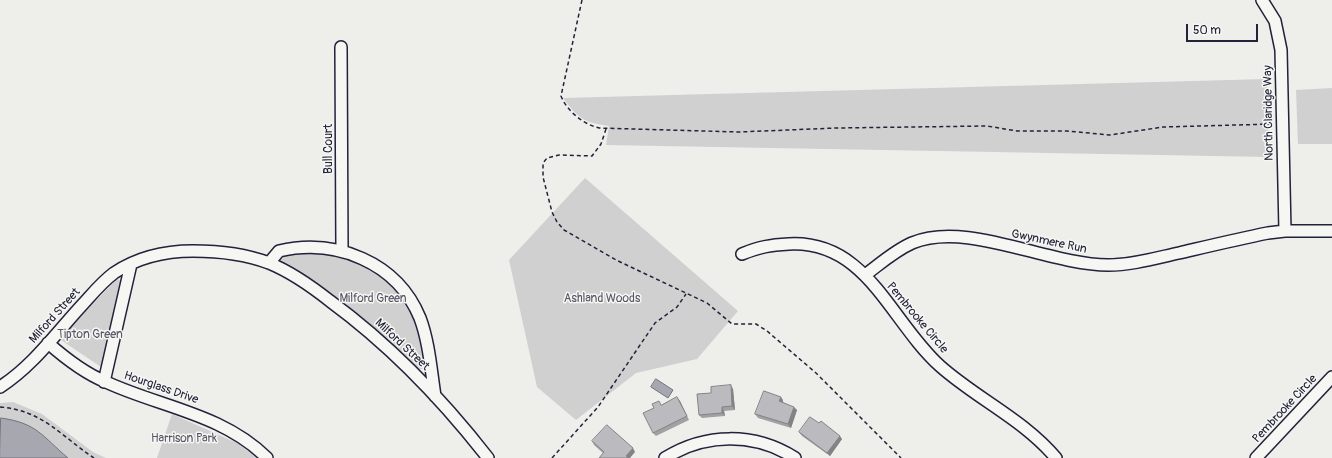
<!DOCTYPE html>
<html>
<head>
<meta charset="utf-8">
<style>
  body { margin:0 }
  #map { position:relative; width:1332px; height:458px; overflow:hidden; background:#eeeeeb; font-family:Pangolin,sans-serif }
  canvas { display:block }
  .scale { position:absolute; left:1186px; top:24px; width:72px; height:18px; box-sizing:border-box; border:2px solid #22223b; border-top:0; padding-left:5px; font-size:12px; line-height:14px; white-space:nowrap; color:#22223b; -webkit-text-stroke:3px #f6f6f2; paint-order:stroke }
</style>
</head>
<body>
<div id="map">
<canvas width="1332" height="458"></canvas>
<div class="scale">50 m</div>
</div>
<script>
const ctx = document.querySelector('canvas').getContext('2d');
ctx.lineJoin = 'round';
function paint(path, color) {
  ctx.fillStyle = color;
  ctx.fill(path, 'evenodd');
}
function strokePath(path, color, width, dash) {
  ctx.strokeStyle = color;
  ctx.lineWidth = width;
  ctx.lineCap = dash ? 'butt' : 'round';
  ctx.setLineDash(dash || []);
  ctx.stroke(path);
}
function drawText(font, color, halo, rows, align = 'center') {
  ctx.font = font + ' Pangolin,sans-serif';
  ctx.lineWidth = 3;
  ctx.setLineDash([]);
  ctx.textBaseline = 'middle';
  ctx.strokeStyle = halo;
  ctx.fillStyle = color;
  for (const [text, x, y, turn = 0] of rows) {
    ctx.save();
    ctx.translate(x, y);
    ctx.rotate((+turn || 0) * Math.PI / 180);
    ctx.textAlign = isNaN(turn) ? turn : align;
    if (halo) ctx.strokeText(text, 0, 0);
    ctx.fillText(text, 0, 0);
    ctx.restore();
  }
}
paint(new Path2D(`
  M1267,79L1270,157L606,145L609,126C583,122 579,119 563,98Z
  M1332,88V144H1298L1296,90Z
  M585,178L738,311L697,359L636,373L576,420L537,387L509,260Z
  M312,252C323,253 336,253 346,256C379,267 405,292 417,325C422,337 423,351 426,364L423,369H419L341,301L316,282L281,261C287,249 301,253 312,252Z
  M117,279L122,281L105,362L101,367L61,340L62,336Z
  M13,402L42,414L93,452L106,458H0V403Z
  M172,414L237,443L257,458H157Z`), '#d0d0d1');
const water = new Path2D(`
  M656,379L673,390L668,398L651,387Z
  M1,418C37,423 42,436 68,458H0Z`);
paint(water, '#a7a7af');
strokePath(water, '#727281', 1);
const minor = new Path2D(`
  M1262,0L1275,21L1281,50L1285,231
  M341,47L342,250
  M742,254C759,247 770,245 789,244C867,240 890,321 940,366C977,399 1023,419 1056,458
  M269,263L279,251C336,238 397,262 420,318C429,342 431,370 435,396
  M865,275C880,264 894,251 912,243C967,220 1048,265 1108,265C1132,265 1156,258 1179,253C1209,246 1238,239 1268,233L1285,231H1332
  M48,343C65,358 84,373 106,382C160,407 223,414 267,458
  M104,382L131,264
  M0,387C33,366 57,332 83,304C93,293 102,282 114,273C138,257 164,251 193,251C219,251 245,254 269,263C291,272 311,286 330,301C390,345 442,399 488,458
  M665,458C705,433 754,432 795,458
  M1256,458L1332,377`);
strokePath(minor, '#22223b', 14);
strokePath(new Path2D(`
  M582,0L561,96C567,111 583,124 599,128L739,132L836,128L987,126L1017,131H1067L1110,135L1163,127L1273,124
  M606,129L601,144L592,156L559,155L547,158L543,163V177L552,212L557,222L564,230L616,260L707,303L732,324H756L767,331L816,373L901,458
  M0,407C42,410 61,436 94,458
  M552,458L598,407L655,323L677,307L686,294`), '#22223b', 1.5, [4, 3]);
strokePath(minor, '#f6f6f2', 11);
paint(new Path2D(`
  M733,389L735,410L724,411L725,416L702,418L699,415L711,393Z
  M783,400V402L797,410L791,428L758,418L755,414Z
  M680,401L689,420L656,436L653,433L662,405Z
  M819,423L842,439L830,456L802,436L799,432Z
  M592,441L635,452L603,453L594,445Z`), '#a1a1a4');
paint(new Path2D(`
  M731,385L733,389L735,410L732,406Z
  M677,397L680,401L689,420L687,416Z
  M781,397L783,400L782,405L779,401Z
  M722,407L724,411L725,416L722,413Z
  M794,407L797,410L791,428L788,424Z
  M840,436L842,439L830,456L827,453Z
  M633,448L635,452L630,458H627L626,456Z`), '#838386');
const building = new Path2D(`
  M731,385L732,406L722,407V413L699,415L697,394L711,393V387Z
  M764,391L781,397L779,401L794,407L788,424L755,414Z
  M677,397L687,416L653,433L643,413L654,408L652,404L659,401L661,405Z
  M810,417L819,423L821,421L840,436L827,453L799,432Z
  M607,425L633,448L626,456L628,457L627,458H599L604,452L592,441Z`);
paint(building, '#bbbbbf');
strokePath(building, '#838386', 1);
drawText('12px', '#22223b', '#f6f6f2', [
  ["North Claridge Way",1269,113,-91],
  ["Bull Court",329,149,-90],
  ["Gwynmere Run",1049,242,12],
  ["Milford Street",55,316,-48],
  ["Pembrooke Circle",917,318,50],
  ["Milford Street",402,345,43],
  ["Hourglass Drive",161,388,19],
  ["Pembrooke Circle",1285,409,-47]
]);
drawText('12px', '#565668', '#f6f6f2', [
  ["Milford Green",373,299],
  ["Ashland Woods",602,299],
  ["Tipton Green",90,335],
  ["Harrison Park",184,439]
]);
</script>
</body>
</html>
